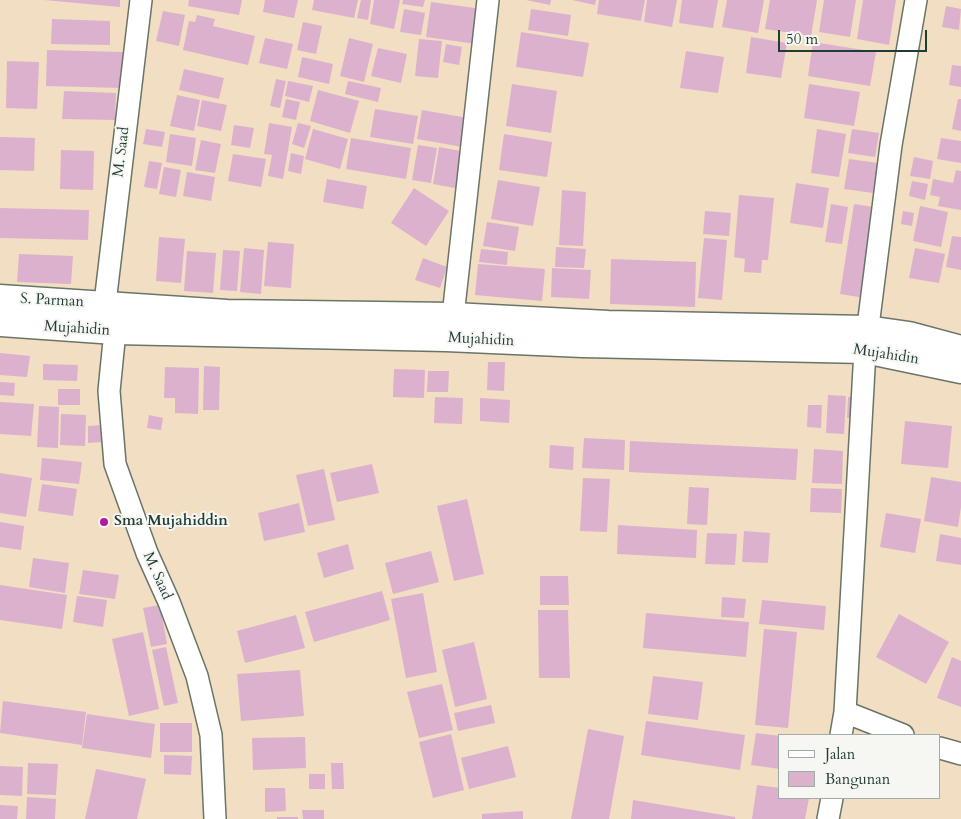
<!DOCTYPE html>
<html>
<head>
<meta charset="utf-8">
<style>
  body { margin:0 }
  #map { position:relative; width:961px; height:819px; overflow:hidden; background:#f2dec3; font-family:Cardo,serif }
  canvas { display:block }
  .legend { position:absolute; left:778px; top:734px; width:162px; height:65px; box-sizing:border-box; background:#f6f6f2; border:1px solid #a0aca6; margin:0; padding:6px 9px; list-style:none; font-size:15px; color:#1f3d34 }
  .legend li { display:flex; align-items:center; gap:10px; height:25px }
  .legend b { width:25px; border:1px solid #a0aca6 }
  .scale { position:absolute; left:778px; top:30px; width:149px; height:22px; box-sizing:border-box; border:2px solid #1f3d34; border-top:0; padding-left:6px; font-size:15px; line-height:18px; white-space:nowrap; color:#1f3d34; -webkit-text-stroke:4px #f6f6f2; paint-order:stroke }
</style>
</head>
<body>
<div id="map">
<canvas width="961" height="819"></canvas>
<ul class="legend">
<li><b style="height:6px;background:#fff"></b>Jalan</li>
<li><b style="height:14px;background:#dcb1ce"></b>Bangunan</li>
</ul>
<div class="scale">50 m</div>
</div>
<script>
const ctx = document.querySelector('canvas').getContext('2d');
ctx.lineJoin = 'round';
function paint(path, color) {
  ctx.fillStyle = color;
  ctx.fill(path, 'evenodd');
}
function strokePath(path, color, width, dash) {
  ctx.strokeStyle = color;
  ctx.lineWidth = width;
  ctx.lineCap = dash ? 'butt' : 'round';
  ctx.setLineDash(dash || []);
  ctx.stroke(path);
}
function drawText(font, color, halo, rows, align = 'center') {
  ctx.font = font + ' Cardo,serif';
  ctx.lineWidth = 4;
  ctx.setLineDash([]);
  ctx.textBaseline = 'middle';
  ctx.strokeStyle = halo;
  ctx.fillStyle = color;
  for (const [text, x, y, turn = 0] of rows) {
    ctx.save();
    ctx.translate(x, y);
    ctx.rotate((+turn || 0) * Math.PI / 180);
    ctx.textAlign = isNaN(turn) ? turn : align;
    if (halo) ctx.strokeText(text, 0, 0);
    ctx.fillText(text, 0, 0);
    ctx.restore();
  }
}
paint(new Path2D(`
  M44,0H120V7Z
  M189,0H242L239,15L188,6Z
  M265,0H298L294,18L263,12Z
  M314,0H358L354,18L312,10Z
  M361,0H371L368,20L357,18Z
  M374,0H400L394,29L370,24Z
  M403,0H425L423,7L402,4Z
  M526,0H551L550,5Z
  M572,0H596L595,5Z
  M599,0H645L641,21L597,14Z
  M647,0H677L672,27L644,22Z
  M682,0H718L713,28L679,23Z
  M727,0H764L758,33L722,27Z
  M770,0H817L811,36L765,29Z
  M824,0H856L850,37L819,32Z
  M863,0H896L889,45L857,39Z
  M431,2L482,9L476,44L426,37Z
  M946,6L961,9L959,30L942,27Z
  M404,9L425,13L421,35L400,32Z
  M531,9L571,15L568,36L528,30Z
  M163,11L185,15L179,46L156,41Z
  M197,15L215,19L213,26L255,36L248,65L183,50L189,21L195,22Z
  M52,19L110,21V45L51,44Z
  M303,22L322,26L316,54L297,50Z
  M521,32L589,43L583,77L516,67Z
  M751,37L787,43L781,78L746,73Z
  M265,38L293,44L287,69L259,63Z
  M349,38L373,44L364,82L340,76Z
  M419,39L442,41L438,78L415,76Z
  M813,42L876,52L870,86L808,76Z
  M446,44L462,47L459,65L443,62Z
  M378,48L407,54L401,83L371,76Z
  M47,50L123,52L122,88L46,86Z
  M686,51L724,57L718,93L680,88Z
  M302,57L333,64L329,84L298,77Z
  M7,61L39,62L37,109L6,108Z
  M952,65L961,66V87L949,85Z
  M184,69L224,78L219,99L179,90Z
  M276,79L286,81L280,108L270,106Z
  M288,81L313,86L309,102L285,96Z
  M348,81L381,88L378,102L345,94Z
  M512,84L557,91L551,133L506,126Z
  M809,84L860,92L854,126L804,118Z
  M318,90L359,101L350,133L310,121Z
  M64,91L116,93L115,120L62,119Z
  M177,95L200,100L194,131L170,126Z
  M286,99L300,102L296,120L282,117Z
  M958,99H961V131L952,129Z
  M202,100L227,105L221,131L197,126Z
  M375,109L418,116L413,144L370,137Z
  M422,110L468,118L463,147L417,139Z
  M269,123L292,127L283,179L268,176L272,155L264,154Z
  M298,123L311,126L304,148L292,144Z
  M234,125L254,128L250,148L231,145Z
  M146,129L165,132L162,147L143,144Z
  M313,129L348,139L340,169L305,159Z
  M817,129L846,134L839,177L811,173Z
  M852,129L879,133L875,157L848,153Z
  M170,134L196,138L192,166L166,162Z
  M504,134L552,142L547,177L499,170Z
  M0,137L35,138L34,171L0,170Z
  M351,138L411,148L406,179L346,169Z
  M941,138L961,141V163L937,159Z
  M201,140L221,144L215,173L195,170Z
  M418,145L437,148L431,183L412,180Z
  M439,147L466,152L460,189L433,184Z
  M61,150L94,151L93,190L60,189Z
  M291,153L304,156L301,174L288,171Z
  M233,154L266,159L261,187L228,181Z
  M914,157L933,161L930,179L910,176Z
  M849,159L878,163L873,193L844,189Z
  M149,161L162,163L157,189L144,187Z
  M164,167L181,170L176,197L159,194Z
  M956,170L961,171V210L938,206L940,197L930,195L933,179L953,183Z
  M187,172L215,177L211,201L183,196Z
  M327,179L367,186L363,209L323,202Z
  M498,180L540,187L533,226L491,219Z
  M912,181L928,184L925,200L909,196Z
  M796,183L829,188L823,228L790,223Z
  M414,188L449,211L426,246L391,223Z
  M562,190L586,192L583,246L559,245Z
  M739,195L774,198L768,260H762L761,273L744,272L745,259L734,257Z
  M831,204L848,207L842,244L825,242Z
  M854,204L880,208L865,298L840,294Z
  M920,206L948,212L941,247L913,241Z
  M0,208L89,210L88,240L0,238Z
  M705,211L731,213L729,236L703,234Z
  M903,211L914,213L912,226L901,224Z
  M487,222L519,227L515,251L483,246Z
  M952,236L961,237V270L946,267Z
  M159,237L185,239L181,283L156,281Z
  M704,238L727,240L722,300L698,298Z
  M268,242L294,244L291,288L264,286Z
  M556,247L586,249L584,268L555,267Z
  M244,248L264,250L261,294L240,292Z
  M915,248L945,254L939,283L909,278Z
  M481,249L508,252L507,265L479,262Z
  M223,250L240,251L237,291L220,290Z
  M187,251L216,253L213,293L184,291Z
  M19,254L73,256L71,284L17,282Z
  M423,258L447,267L440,288L415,280Z
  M611,259L696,262L695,307L610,304Z
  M478,264L545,269L542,301L475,295Z
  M552,268L591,270L589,299L551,297Z
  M0,353L30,356L27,377L0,375Z
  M488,362H505L504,391L487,390Z
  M43,364L78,365L77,381L43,380Z
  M204,366L220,367L219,410H203Z
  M165,367L199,368L198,414L175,413V398H164Z
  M394,369L425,370L424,398L393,397Z
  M428,371H449L448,392H427Z
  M0,382L15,383L14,396L0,395Z
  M58,389H80V405H58Z
  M828,395L846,396L844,434L826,433Z
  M435,397L463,398L462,424L434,423Z
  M848,397H859L857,418H847Z
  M480,398L510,400L509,423L480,421Z
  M0,402L34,404L31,436L0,434Z
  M808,405H822L821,428L807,427Z
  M39,406L59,407L58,448L37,447Z
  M61,414L86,415L85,446L60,445Z
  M149,415L163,418L161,430L147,428Z
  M905,421L952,426L948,468L901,464Z
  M102,425V442L88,443V426Z
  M584,438L625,440L624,470L582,468Z
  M630,441L798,449L796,480L629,472Z
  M550,445L574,447L573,470L549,468Z
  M814,449L843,451L842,484L812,483Z
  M42,458L82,462L79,484L40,480Z
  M372,464L379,493L337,502L330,473Z
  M324,469L335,520L308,526L296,475Z
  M0,473L32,478L26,517L0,513Z
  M931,477L961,482V507L958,527L924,521Z
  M583,478L610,479L607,532L580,531Z
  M42,484L77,489L73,516L38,511Z
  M689,487L709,488L707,525L687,524Z
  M811,488L842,489L841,513L810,512Z
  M467,499L484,574L454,581L437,506Z
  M299,503L305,532L264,541L258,513Z
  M886,513L921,519L915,553L880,547Z
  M0,522L24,526L21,550L0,547Z
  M618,525L697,530L696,558L617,554Z
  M744,531L770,533L768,563L742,562Z
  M707,533L737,534L735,565L705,564Z
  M940,534L961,538V565L936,561Z
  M348,544L354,569L324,578L317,553Z
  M431,551L439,582L393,594L385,563Z
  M33,558L69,563L65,593L29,587Z
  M83,570L119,575L115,599L79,594Z
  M540,576H568L569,605H540Z
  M0,585L67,595L62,629L0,620Z
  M382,591L390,620L314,642L305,612Z
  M423,593L437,672L406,678L391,599Z
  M77,596L107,600L103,627L73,622Z
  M722,597L746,599L744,618L721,617Z
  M762,600L826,606L824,630L759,624Z
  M160,605L167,644L151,647L143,608Z
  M538,610H568L570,678H539Z
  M646,613L749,622L746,657L643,648Z
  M899,614L949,642L926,684L876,657Z
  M296,615L305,648L245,663L237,631Z
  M764,629L797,632L788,728L755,725Z
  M143,632L159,709L129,716L112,639Z
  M474,642L487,699L455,707L442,650Z
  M166,647L178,703L164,706L152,650Z
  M952,657L961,661V707L937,698Z
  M300,670L304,716L241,721L237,674Z
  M653,676L703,682L698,720L648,714Z
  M442,684L453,730L419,738L407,692Z
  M3,701L86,712L82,745L0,733Z
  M491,705L495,723L458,731L454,713Z
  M87,714L155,724L151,758L82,748Z
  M646,721L745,735L740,770L641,755Z
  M160,723H192V752H160Z
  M588,729L624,736L609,819H571Z
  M756,733L780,736V769L751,765Z
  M451,734L464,790L433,798L419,742Z
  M305,737L306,768L253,770L252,738Z
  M508,746L516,777L469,789L461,758Z
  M164,755L192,756L191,775L164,774Z
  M28,763L58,764L56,795L27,794Z
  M331,763H343L344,789H332Z
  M0,766L23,767L22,796L0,795Z
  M96,769L146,779L137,819H85Z
  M309,774H325V789H309Z
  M757,785L780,788V798H809L805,819H752Z
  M265,788H285L286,811L265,812Z
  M27,797L56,799L55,819H26Z
  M633,800L735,817V819H631Z
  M0,805L18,806L17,819H0Z
  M302,810H324V819H303Z
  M523,811V819H482V814Z
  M277,817H298V819H277Z`), '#dcb1ce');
const minor = new Path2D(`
  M105,303L141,0
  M453,316L488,0
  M115,331L109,391L115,464L147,553L169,602L197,676L211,735L215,819
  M845,712L903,735
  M841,735L845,712L865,350L891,145L916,0
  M940,748L961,754
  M828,819L832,798`);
const major = new Path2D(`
  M0,298L227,313L453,316L608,324L867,329L909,335L961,349
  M0,323L115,331L446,338L583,344L865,350L961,370`);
strokePath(minor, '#697566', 24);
strokePath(major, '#697566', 29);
strokePath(minor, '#fff', 21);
strokePath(major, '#fff', 26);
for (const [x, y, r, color] of [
  [104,522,5,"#b5179e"]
]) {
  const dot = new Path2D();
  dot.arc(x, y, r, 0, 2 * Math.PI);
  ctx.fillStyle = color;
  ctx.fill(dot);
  strokePath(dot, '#f6f6f2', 2);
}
drawText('15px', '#1f3d34', '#f6f6f2', [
  ["M. Saad",122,152,-83],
  ["S. Parman",52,301,3],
  ["Mujahidin",77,329,4],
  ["Mujahidin",481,340,3],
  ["Mujahidin",886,355,9],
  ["M. Saad",157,576,66]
]);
drawText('bold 15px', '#1f3d34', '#f6f6f2', [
  ["Sma Mujahiddin",114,522]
], 'left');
</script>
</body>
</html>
